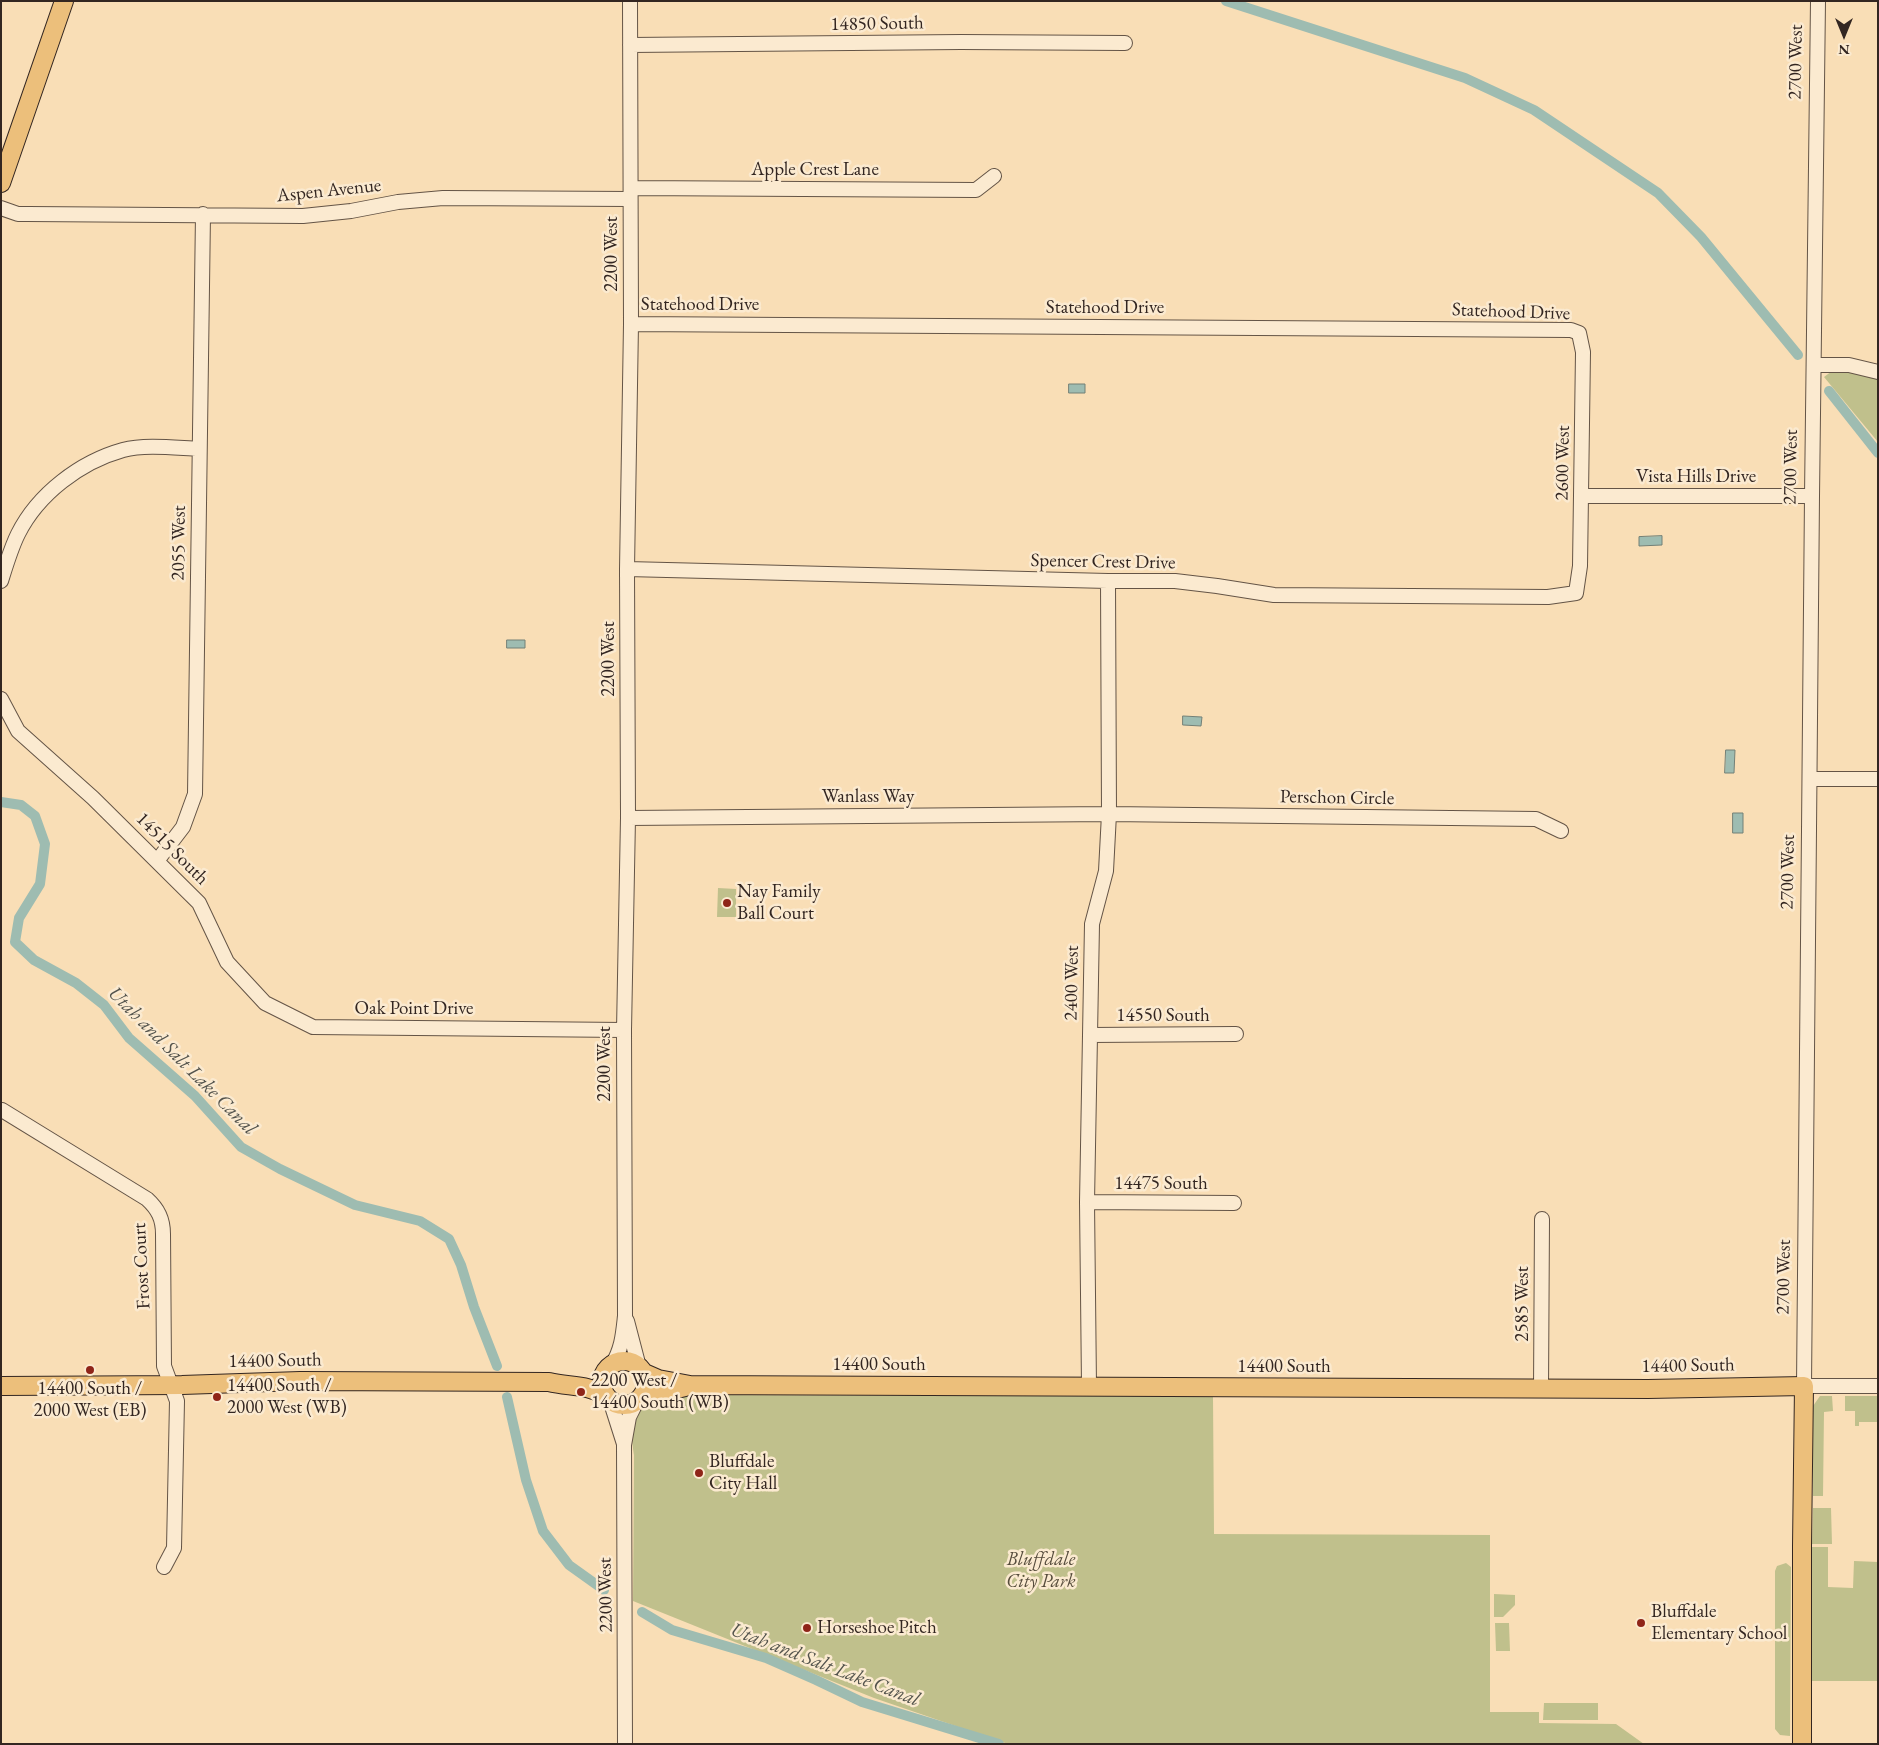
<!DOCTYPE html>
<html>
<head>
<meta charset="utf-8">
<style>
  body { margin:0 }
  #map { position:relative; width:1879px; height:1745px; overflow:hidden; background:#f9deb6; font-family:"EB Garamond",serif }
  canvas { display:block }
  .frame { position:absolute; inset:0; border:2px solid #332621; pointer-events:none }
  .north { position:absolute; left:1819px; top:10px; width:50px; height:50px; -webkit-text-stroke:4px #fbead0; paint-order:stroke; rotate:180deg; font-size:14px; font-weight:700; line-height:20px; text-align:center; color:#332621 }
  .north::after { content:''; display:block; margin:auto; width:18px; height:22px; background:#332621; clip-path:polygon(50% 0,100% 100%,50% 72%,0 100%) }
</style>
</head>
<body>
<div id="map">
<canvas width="1879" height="1745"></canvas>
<div class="frame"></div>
<div class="north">N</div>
</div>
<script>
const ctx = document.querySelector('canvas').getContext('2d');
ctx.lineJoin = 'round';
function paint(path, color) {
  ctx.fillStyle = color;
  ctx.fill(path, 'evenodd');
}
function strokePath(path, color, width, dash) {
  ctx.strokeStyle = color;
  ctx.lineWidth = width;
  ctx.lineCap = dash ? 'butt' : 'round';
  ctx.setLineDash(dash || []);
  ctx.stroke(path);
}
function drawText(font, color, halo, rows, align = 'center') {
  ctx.font = font + ' "EB Garamond",serif';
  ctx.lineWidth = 5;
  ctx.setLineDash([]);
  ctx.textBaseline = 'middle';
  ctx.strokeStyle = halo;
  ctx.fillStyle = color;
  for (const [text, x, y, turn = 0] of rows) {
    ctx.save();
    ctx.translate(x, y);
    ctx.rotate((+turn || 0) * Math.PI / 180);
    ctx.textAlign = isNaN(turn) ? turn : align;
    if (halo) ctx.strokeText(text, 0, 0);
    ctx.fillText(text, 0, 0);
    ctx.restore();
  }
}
paint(new Path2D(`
  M1832,371H1853L1878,377V442L1824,377Z
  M718,888L736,889V917H717Z
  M675,1395L1213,1396L1214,1534L1490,1535V1712H1539V1723L1616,1724L1644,1744H1008L874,1698L633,1601L634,1455C632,1441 628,1416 644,1406C652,1401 665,1399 675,1395Z
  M1820,1396H1832L1833,1411L1824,1412L1823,1496H1813V1406Z
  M1845,1396H1878V1422H1859V1426H1855V1411H1845Z
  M1813,1508H1831L1832,1544H1812Z
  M1812,1547H1828V1587L1853,1588L1854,1561L1878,1562V1681H1811Z
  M1786,1563L1791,1567L1790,1736L1780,1735L1775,1729V1571L1777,1566Z
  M1494,1594L1515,1595V1605L1503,1617H1494Z
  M1495,1623H1509L1510,1651H1496Z
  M1544,1703H1598V1720H1543Z`), '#c0c08c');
const water = new Path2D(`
  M1069,384H1085V393H1069Z
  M1662,536V545L1639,546V537Z
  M507,640H525V648H507Z
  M1183,716L1202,717L1201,726L1183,725Z
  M1726,750H1735L1734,773H1725Z
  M1733,813H1743V833H1733Z`);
paint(water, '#9ebcb1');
strokePath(water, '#738077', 1);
strokePath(new Path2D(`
  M1226,1L1465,78L1534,110L1658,193L1701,237L1798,355
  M1829,391L1878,453
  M1,802L21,805L35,816L45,844L40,884L19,918L15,942L34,960L76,983L104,1005L129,1038L195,1096L241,1147L280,1169L355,1205L420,1221L449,1239L461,1265L474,1307L497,1366
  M507,1397L526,1480L543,1531L569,1565L604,1590
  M642,1612L672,1630L766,1658L816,1680L862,1702L999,1744`), '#9ebcb1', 10);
const minor = new Path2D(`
  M1818,1L1812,496L1804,1386H1878
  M630,45L961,42L1125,43
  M631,188L976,190L994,176
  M1,208L18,214H28L303,216L351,211L398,202L443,198L630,199
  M1814,365H1849L1878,372
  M1581,496H1812
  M627,569L1108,581H1175L1217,586L1274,595L1548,597L1576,593L1580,566L1583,352L1579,333L1571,330L631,324
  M1,581C6,565 11,548 18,534C38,494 80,462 123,450C145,444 176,448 199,449
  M1,699L18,731L93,798L199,903L227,962L265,1003L313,1027L624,1030
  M1811,779H1878
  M628,818L1109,814L1536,819L1561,831
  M157,861L183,827L195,794L203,214
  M1090,1035L1236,1034
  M2,1110L147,1199C158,1209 163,1219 163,1234L164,1366L177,1401L174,1548L164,1567
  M1087,1202L1234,1203
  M627,1321L639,1367
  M612,1365C622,1349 623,1334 625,1316L624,1030L628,818L627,569L631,324L630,1
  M1089,1386L1087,1202L1092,924L1106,871L1109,814L1108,581
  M1541,1389L1542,1219
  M610,1400L624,1444
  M625,1744L624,1445L629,1417L637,1401`);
const major = new Path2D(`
  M1,183L64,1
  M602 1383a22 22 0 1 1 44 0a22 22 0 1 1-44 0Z
  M642,1372L658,1379L690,1385L1648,1389L1804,1386L1802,1546V1744
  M1,1386L182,1385L300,1381L549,1382C569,1387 588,1384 606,1396
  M640,1398L685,1387`);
strokePath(minor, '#645446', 16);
strokePath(major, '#332621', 20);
strokePath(minor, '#fbead0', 14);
strokePath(major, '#ecbf7b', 18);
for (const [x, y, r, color] of [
  [727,903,5,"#8f2418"],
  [90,1370,5,"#8f2418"],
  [581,1392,5,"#8f2418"],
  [217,1397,5,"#8f2418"],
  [699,1473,5,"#8f2418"],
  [1641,1623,5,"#8f2418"],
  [807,1628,5,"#8f2418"]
]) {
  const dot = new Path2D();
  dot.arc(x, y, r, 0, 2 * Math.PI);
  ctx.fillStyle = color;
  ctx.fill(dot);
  strokePath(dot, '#fbead0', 2);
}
drawText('19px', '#332621', '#fbead0', [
  ["14850 South",877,24,-1],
  ["2700 West",1796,62,-89],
  ["Apple Crest Lane",815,170],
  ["Aspen Avenue",329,191,-6],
  ["2200 West",612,254,-90],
  ["Statehood Drive",700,305],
  ["Statehood Drive",1105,308],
  ["Statehood Drive",1511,312,2],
  ["2600 West",1563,463,-89],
  ["2700 West",1791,467,-89],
  ["Vista Hills Drive",1696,477],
  ["2055 West",179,543,-89],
  ["Spencer Crest Drive",1103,562,1],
  ["2200 West",609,659,-90],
  ["Wanlass Way",868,797],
  ["Perschon Circle",1337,798,1],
  ["14515 South",172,849,45],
  ["2700 West",1788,872,-89],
  ["2400 West",1072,983,-89],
  ["Oak Point Drive",414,1009],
  ["14550 South",1163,1016],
  ["2200 West",605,1064,-90],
  ["14475 South",1161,1184],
  ["Frost Court",142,1266,-93],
  ["2700 West",1784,1277,-89],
  ["2585 West",1523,1304,-90],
  ["14400 South",275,1361,-1],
  ["14400 South",879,1365],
  ["14400 South",1688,1366,-1],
  ["14400 South",1284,1367],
  ["2200 West",606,1595,-91]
]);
drawText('19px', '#332621', '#fbead0', [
  ["Nay Family",737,892],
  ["Ball Court",737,914],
  ["2200 West /",591,1381],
  ["14400 South (WB)",591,1403],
  ["14400 South /",227,1386],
  ["2000 West (WB)",227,1408],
  ["14400 South /",90,1389,"center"],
  ["2000 West (EB)",90,1411,"center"],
  ["Bluffdale",709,1462],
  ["City Hall",709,1484],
  ["Bluffdale",1651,1612],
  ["Elementary School",1651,1634],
  ["Horseshoe Pitch",817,1628]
], 'left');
drawText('italic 19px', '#564c3c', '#fbead0', [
  ["Bluffdale",1041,1560],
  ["City Park",1041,1582]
]);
drawText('italic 20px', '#53534c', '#fbead0', [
  ["Utah and Salt Lake Canal",182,1061,45],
  ["Utah and Salt Lake Canal",825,1665,21]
]);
</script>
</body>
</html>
